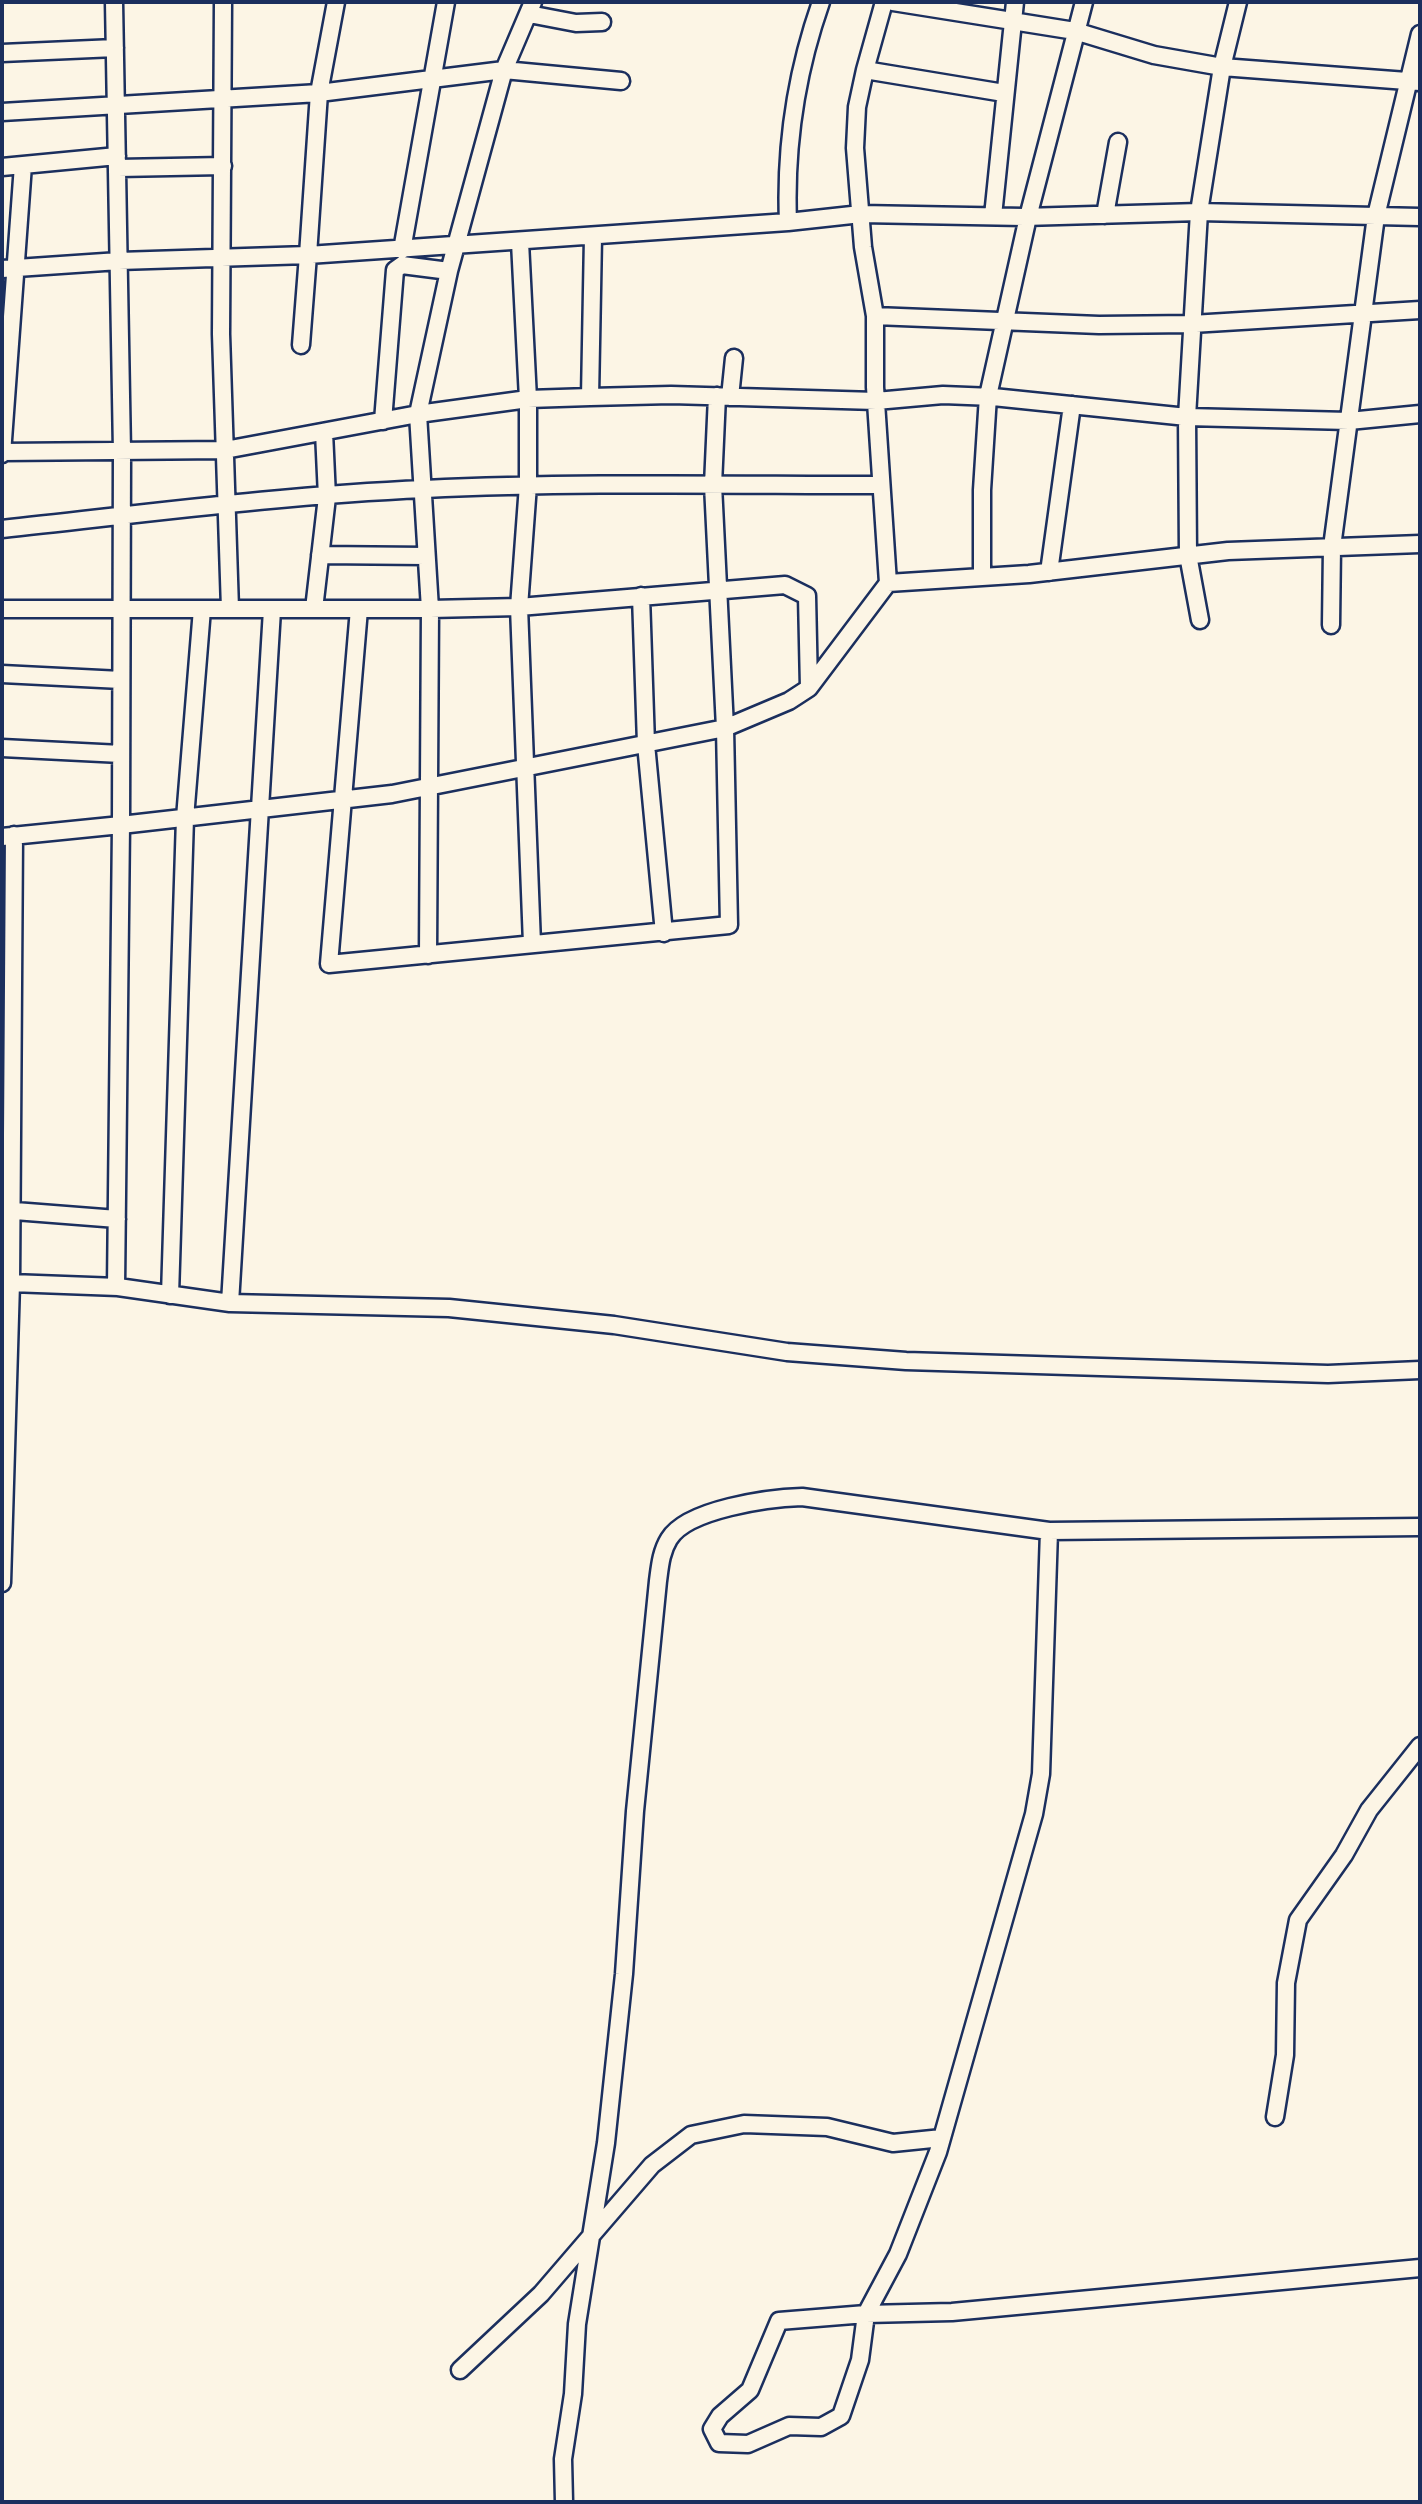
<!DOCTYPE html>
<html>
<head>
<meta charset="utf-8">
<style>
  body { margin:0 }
  #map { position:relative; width:1422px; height:2504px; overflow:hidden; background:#fcf5e5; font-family:Pangolin,sans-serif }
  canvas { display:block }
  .frame { position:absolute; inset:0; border:4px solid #1b2f5e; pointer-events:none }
</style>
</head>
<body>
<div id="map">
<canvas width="1422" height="2504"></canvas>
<div class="frame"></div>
</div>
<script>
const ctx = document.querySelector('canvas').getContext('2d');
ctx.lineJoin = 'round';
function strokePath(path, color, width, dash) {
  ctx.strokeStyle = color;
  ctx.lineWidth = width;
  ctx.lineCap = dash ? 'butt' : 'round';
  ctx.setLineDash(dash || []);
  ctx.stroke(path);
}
const minor = new Path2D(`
  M114,2L122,452L121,825L392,794L725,728L789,701L809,688L888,583
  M223,2L221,334L230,609
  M821,2C796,73 785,146 788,222L861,214L1024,217L1199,212L1420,217
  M884,2L865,70L857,107L855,148L863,247L875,316V387L888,583L1029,574L1228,551L1420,544
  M893,2L1075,31L1154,55L1222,67L1420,82
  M529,14L576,23L602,22
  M2,53L115,48
  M865,70L1004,93
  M2,112L319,93L504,70L621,81
  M2,167L117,156
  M118,168L223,166
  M1105,215L1118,142
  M993,216L1015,2
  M520,242L528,399V485L519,607L532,944
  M402,250L446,2
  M2,269L119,261L308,255L319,93L336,2
  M875,316L1099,325L1192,324L1420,310
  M301,345L308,255L788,222
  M590,397L593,237
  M730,397L734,358
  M383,421L395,270L402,265L449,271
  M2,452L225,450L418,414L528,399L590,397L671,395L876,401L943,395L993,397L1187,417L1349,421L1420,414
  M2,454L23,165
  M2,529C142,514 283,495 425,489C577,482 729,485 881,485
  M320,555L426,556
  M1049,572L1072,405
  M982,577V490L988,396L1028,217L1084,2
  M641,596L646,744L664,933
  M2,609H430L519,607L785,585L807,596L809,688
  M314,609L327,497L324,432
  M359,609L329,964L729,925L725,728L713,485L717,396
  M1200,620L1188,555L1187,417L1199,212L1222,67L1238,2
  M1331,625L1332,547L1376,216L1420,34
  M2,674L121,680
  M2,748L121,754
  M2,837L121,825L116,1287
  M428,955L430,609L418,414L449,271L504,70L533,2
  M2,1210L117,1219
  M11,1283L14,835
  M170,1295L185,818L202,609
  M230,1303L272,610
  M1049,1531L1041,1774L1034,1814L938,2152L898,2254L866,2314L860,2360L841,2416L821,2427L789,2426L748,2444L719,2443L712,2429L720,2416L750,2390L779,2321L866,2314L952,2312L1420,2268
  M2,1583L11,1283L118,1287L230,1303L449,1308L614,1325L787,1352L906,1361L1328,1374L1420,1370
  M1275,2117L1285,2055L1286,1983L1298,1920L1344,1855L1369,1810L1420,1746
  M460,2370L541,2294L652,2165L691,2135L744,2124L827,2127L893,2143L942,2138
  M564,2502L563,2459L573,2394L577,2324L606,2143L624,1974L635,1811L658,1581C660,1566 661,1552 669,1539C687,1509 769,1498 802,1497L1049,1531L1420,1527`);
strokePath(minor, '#1b2f5e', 21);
strokePath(minor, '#fcf5e5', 16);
</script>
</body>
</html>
